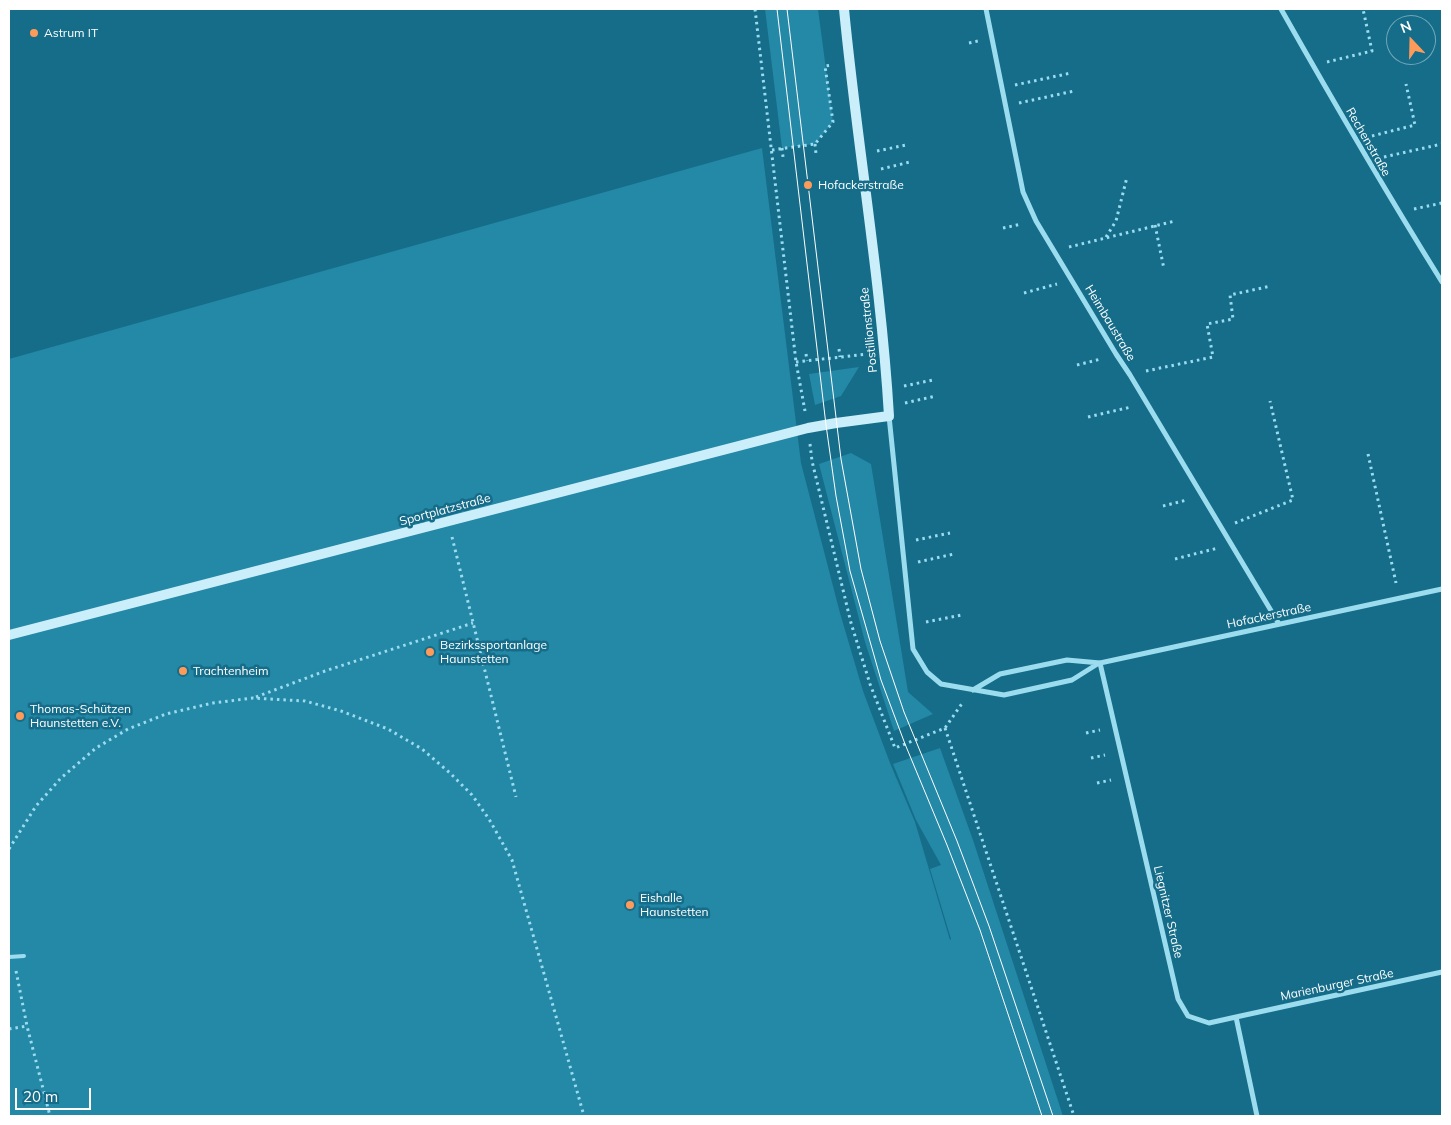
<!DOCTYPE html>
<html>
<head>
<meta charset="utf-8">
<style>
  body { margin:0 }
  #map { position:relative; width:1451px; height:1125px; overflow:hidden; background:#156d89; font-family:Mulish,sans-serif }
  canvas { display:block }
  .frame { position:absolute; inset:0; border:10px solid #fff; pointer-events:none }
  .north { position:absolute; left:1386px; top:15px; width:50px; height:50px; box-sizing:border-box; background:#156d89; border:1px solid #73a7b8; border-radius:50%; rotate:339deg; font-size:14px; font-weight:700; line-height:20px; text-align:center; color:#fff }
  .north::after { content:''; display:block; margin:auto; width:18px; height:22px; background:#ff9b5a; clip-path:polygon(50% 0,100% 100%,50% 72%,0 100%) }
  .scale { position:absolute; left:15px; top:1088px; width:76px; height:22px; box-sizing:border-box; border:2px solid #fff; border-top:0; padding-left:6px; font-size:15px; line-height:18px; white-space:nowrap; color:#fff; -webkit-text-stroke:4px #156d89; paint-order:stroke }
</style>
</head>
<body>
<div id="map">
<canvas width="1451" height="1125"></canvas>
<div class="frame"></div>
<div class="north">N</div>
<div class="scale">20 m</div>
</div>
<script>
const ctx = document.querySelector('canvas').getContext('2d');
ctx.lineJoin = 'round';
function paint(path, color) {
  ctx.fillStyle = color;
  ctx.fill(path, 'evenodd');
}
function strokePath(path, color, width, dash) {
  ctx.strokeStyle = color;
  ctx.lineWidth = width;
  ctx.lineCap = dash ? 'butt' : 'round';
  ctx.setLineDash(dash || []);
  ctx.stroke(path);
}
function drawText(font, color, halo, rows, align = 'center') {
  ctx.font = font + ' Mulish,sans-serif';
  ctx.lineWidth = 5;
  ctx.setLineDash([]);
  ctx.textBaseline = 'middle';
  ctx.strokeStyle = halo;
  ctx.fillStyle = color;
  for (const [text, x, y, turn = 0] of rows) {
    ctx.save();
    ctx.translate(x, y);
    ctx.rotate((+turn || 0) * Math.PI / 180);
    ctx.textAlign = isNaN(turn) ? turn : align;
    if (halo) ctx.strokeText(text, 0, 0);
    ctx.fillText(text, 0, 0);
    ctx.restore();
  }
}
paint(new Path2D(`
  M765,9H818L833,122L815,144L782,148Z
  M762,148L801,463L840,613L863,691L890,763L915,822L950,940L951,939L930,869L941,865L916,820L893,764L940,748L973,840L1063,1116H9V359Z
  M859,367L841,396L815,405L809,374Z
  M851,453L871,464L908,692L933,714L894,731L865,642L819,464Z`), '#2488a7');
strokePath(new Path2D(`
  M755,9L796,362L805,411
  M969,43L978,41
  M1327,62L1372,51L1363,9
  M1015,85L1071,73
  M1019,103L1074,91
  M1372,136L1415,125L1406,84
  M815,144L816,154
  M782,148L783,157
  M772,150L815,144L833,122L825,66L832,65
  M877,151L906,145
  M1384,157L1442,144
  M881,169L910,162
  M1414,209L1442,203
  M1155,225L1164,269
  M1003,228L1022,224
  M1106,237L1116,221L1127,177
  M1069,247L1175,221
  M1024,293L1057,284
  M839,349L840,357
  M806,354L807,361
  M796,362L868,354
  M1077,365L1101,359
  M1146,371L1213,357L1207,324L1233,319L1230,295L1271,286
  M904,386L933,380
  M905,403L936,396
  M1088,417L1131,407
  M810,444L812,461L851,623L870,684L895,748L945,728L963,702
  M1368,454L1396,583
  M1163,506L1187,500
  M1235,523L1293,500L1270,401
  M452,537L516,797
  M916,540L950,533
  M1175,559L1218,548
  M918,562L954,554
  M926,622L962,615
  M256,697L325,671L473,623
  M945,728L1074,1116
  M1086,733L1100,730
  M1091,758L1105,755
  M1097,783L1111,780
  M9,849L36,806L61,778L96,748L128,729L166,714L213,703L253,698L305,701L341,711L388,729L422,749L450,773L472,795L489,819L512,860L584,1116
  M16,971L27,1026L50,1116
  M9,1029L27,1026`), '#9cdcef', 3, [2.5, 4]);
strokePath(new Path2D(`
  M9,957L24,956`), '#9cdcef', 4);
strokePath(new Path2D(`
  M986,9L1023,192L1036,221L1116,354L1130,375L1279,624
  M1281,9C1333,101 1386,192 1442,282
  M889,416L913,649L927,672L941,684L1004,695L1072,680L1099,663
  M1100,663L1178,999L1188,1016L1209,1023L1236,1017L1257,1116
  M973,690L1000,674L1067,660L1100,663L1442,589
  M1236,1017L1442,972`), '#9cdcef', 5);
strokePath(new Path2D(`
  M9,635L808,428L836,423L889,416C881,280 857,145 844,9`), '#caeefa', 10);
strokePath(new Path2D(`
  M777,9L826,425L836,496L850,571L881,680L905,744L947,845L980,930L1042,1116
  M787,9L841,459L861,569L880,641L904,712L957,841L989,926L1053,1116`), '#fff', 1);
for (const [x, y, r, color] of [
  [34,33,5,"#ff9b5a"],
  [808,185,5,"#ff9b5a"],
  [430,652,5,"#ff9b5a"],
  [183,671,5,"#ff9b5a"],
  [20,716,5,"#ff9b5a"],
  [630,905,5,"#ff9b5a"]
]) {
  const dot = new Path2D();
  dot.arc(x, y, r, 0, 2 * Math.PI);
  ctx.fillStyle = color;
  ctx.fill(dot);
  strokePath(dot, '#156d89', 2);
}
drawText('12px', '#fff', '#156d89', [
  ["Astrum IT",44,33],
  ["Hofackerstraße",818,185],
  ["Bezirkssportanlage",440,645],
  ["Haunstetten",440,659],
  ["Trachtenheim",193,671],
  ["Thomas-Schützen",30,709],
  ["Haunstetten e.V.",30,723],
  ["Eishalle",640,898],
  ["Haunstetten",640,912]
], 'left');
drawText('12px', '#fff', '#156d89', [
  ["Rechenstraße",1368,142,60],
  ["Heimbaustraße",1110,323,59],
  ["Postillionstraße",869,330,-96],
  ["Sportplatzstraße",445,510,-15],
  ["Hofackerstraße",1269,616,-12],
  ["Liegnitzer Straße",1168,912,77],
  ["Marienburger Straße",1337,985,-12]
]);
</script>
</body>
</html>
